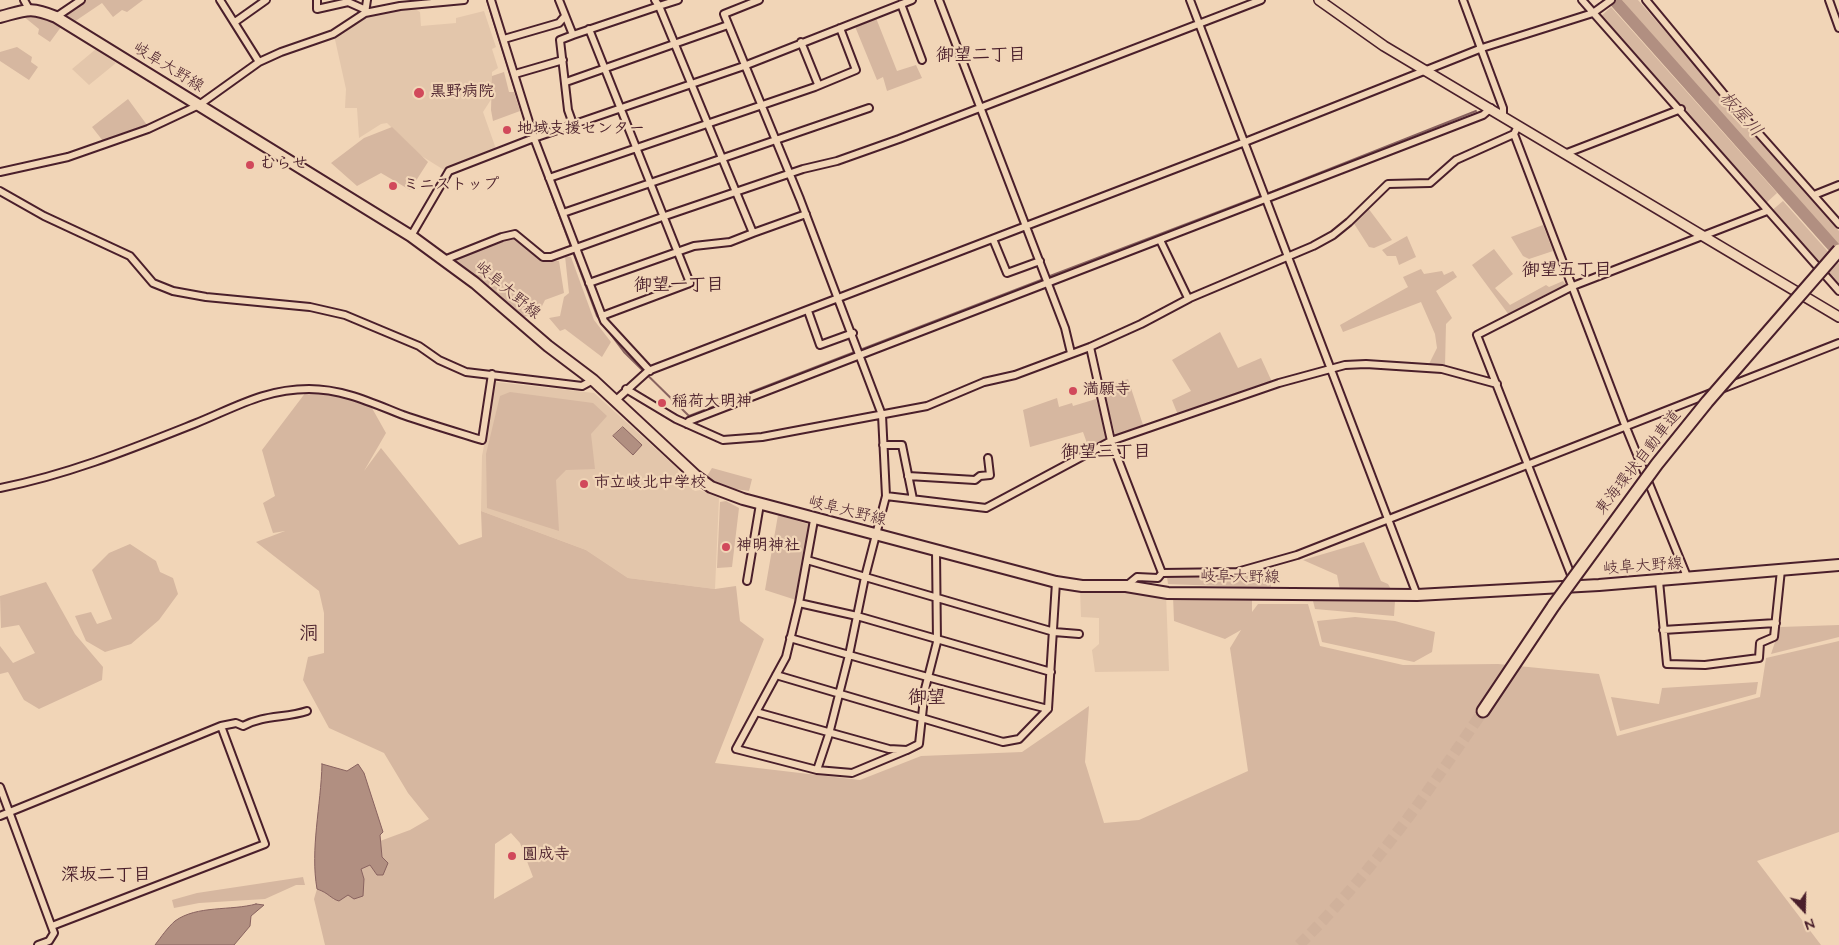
<!DOCTYPE html>
<html>
<head>
<meta charset="utf-8">
<style>
  body { margin:0 }
  #map { position:relative; width:1839px; height:945px; overflow:hidden; background:#f1d5b7; font-family:"Architects Daughter",sans-serif }
  canvas { display:block }
  .north { position:absolute; left:1779px; top:885px; width:50px; height:50px; -webkit-text-stroke:4px #f1d5b7; paint-order:stroke; rotate:159deg; font-size:14px; font-weight:700; line-height:20px; text-align:center; color:#4a1f2b }
  .north::after { content:''; display:block; margin:auto; width:18px; height:22px; background:#4a1f2b; clip-path:polygon(50% 0,100% 100%,50% 72%,0 100%) }
</style>
</head>
<body>
<div id="map">
<canvas width="1839" height="945"></canvas>
<div class="north">N</div>
</div>
<script>
const ctx = document.querySelector('canvas').getContext('2d');
ctx.lineJoin = 'round';
function paint(path, color) {
  ctx.fillStyle = color;
  ctx.fill(path, 'evenodd');
}
function strokePath(path, color, width, dash) {
  ctx.strokeStyle = color;
  ctx.lineWidth = width;
  ctx.lineCap = dash ? 'butt' : 'round';
  ctx.setLineDash(dash || []);
  ctx.stroke(path);
}
function drawText(font, color, halo, rows, align = 'center') {
  ctx.font = font + ' "Architects Daughter","Klee One",sans-serif';
  ctx.lineWidth = 4.5;
  ctx.setLineDash([]);
  ctx.textBaseline = 'middle';
  ctx.strokeStyle = halo;
  ctx.fillStyle = color;
  for (const [text, x, y, turn = 0] of rows) {
    ctx.save();
    ctx.translate(x, y);
    ctx.rotate((+turn || 0) * Math.PI / 180);
    ctx.textAlign = isNaN(turn) ? turn : align;
    if (halo) ctx.strokeText(text, 0, 0);
    ctx.fillText(text, 0, 0);
    ctx.restore();
  }
}
paint(new Path2D(`
  M415,9L420,12L421,26L456,23V18L484,11L496,47L492,49L498,68L492,72V98L483,112L496,149L444,170L420,155L387,123L381,124L359,138L357,108H345L346,89L334,35L371,14Z
  M96,49L116,63L89,85L72,69Z
  M496,382L594,393L678,469L679,477L695,491L700,490L719,498L715,589L628,578L586,550L481,511L482,456Z
  M1080,588L1166,594L1169,671L1095,672L1092,650L1099,644V618L1081,617Z`), '#e3c6ab');
paint(new Path2D(`
  M83,0H143L127,12L122,10L113,17L102,3L71,24L64,18V14Z
  M1622,0H1638L1839,231V249Z
  M1611,7L1777,193L1764,205L1679,104L1600,17Z
  M29,14L42,16L61,27L50,42L38,34L39,29L23,16Z
  M876,18L897,71L916,65L922,78L887,91L883,77L877,80L854,24Z
  M17,47L32,57L31,62L38,67L29,80L0,61V52Z
  M504,72L509,92H514L520,111L493,121L491,110L492,76Z
  M128,99L147,125L103,141L92,127Z
  M392,127L428,162L410,190L381,173L357,186L331,163L364,138Z
  M1783,201L1839,264V288L1770,212Z
  M1368,208L1392,240L1374,248L1369,247L1353,222Z
  M1543,225L1553,251L1529,259L1523,256L1511,237Z
  M1407,236L1416,257L1399,265L1396,256H1387L1382,250Z
  M515,237L544,261H559L564,293L545,300L539,312L524,317L452,260Z
  M1494,249L1513,274L1495,288L1510,305L1546,285L1549,287L1563,281L1566,285L1509,315L1472,265Z
  M565,256L571,257L594,320L611,342L602,357L565,329L560,331L549,318L560,316L564,297L569,293Z
  M1421,269L1424,274L1442,271L1444,275L1453,271L1457,277L1436,291L1452,318L1446,324L1445,366H1428L1437,348L1435,334L1421,302L1343,332L1340,325L1408,287L1403,277Z
  M1220,332L1238,368L1261,358L1273,384L1178,415L1172,400L1191,391L1172,360Z
  M1128,379L1144,428L1116,437L1102,387Z
  M306,392H322L368,401L386,433L364,471L381,448L459,545L482,537L481,511L586,550L628,578L715,589L736,586L740,621L764,639L715,763L860,780L921,756L1022,752L1089,706L1085,762L1104,823L1139,820L1248,771L1230,648L1241,630L1225,639L1174,621L1173,596H1252V612L1258,604H1308L1320,646L1403,665L1498,664L1599,674L1617,736L1760,697L1766,658L1839,641V832L1757,861L1821,945H325L314,899L317,889L328,892L334,900L364,879L360,869L370,865L377,875L382,857L380,841L410,830L429,819L408,793L384,753L329,728L303,680L308,657L324,653V613L319,591L256,542L285,531L273,533L263,503L275,496L262,450ZM511,833L520,843L533,877L494,899L495,844Z
  M510,392L593,403L607,416L591,434L595,469L566,470L556,480L559,531L487,508L486,454L500,396Z
  M1057,398L1059,407L1072,403L1073,406L1096,399L1106,435L1104,441L1088,446L1083,432L1030,447L1023,410Z
  M712,468L752,479L749,491L722,487L707,476Z
  M726,501L739,508L732,567L717,568L720,502Z
  M778,515L811,525L796,600L765,590Z
  M1364,542L1381,581L1388,584L1392,591L1340,590L1337,575L1303,560Z
  M130,544L156,561L160,572L173,578L178,594L159,620L131,644L105,652L86,641L75,616L91,612L97,624L112,619L92,570L109,553Z
  M1270,567L1271,588L1168,584L1167,577L1241,575Z
  M46,582L75,634L103,667L102,680L39,709L24,700L8,672L0,674V646L13,663L35,653L19,625L1,628L0,596Z
  M1313,601H1395L1394,616L1315,609Z
  M1355,617L1395,621L1435,632L1432,652L1414,662L1322,642L1317,621Z
  M1839,625V637L1771,654L1780,627Z
  M1758,682L1756,694L1620,731L1611,697L1659,704L1662,688Z
  M303,877L305,885H296L265,899L199,903L174,908L172,900L197,893Z`), '#d6b7a0');
const water = new Path2D(`
  M623,427L642,445L633,455L613,436Z
  M322,764L347,771L358,764L364,773L383,832L380,835L382,857L388,863L383,875H377L370,865L361,869L364,879L363,896L354,899L348,895L339,901C331,899 329,893 317,889C310,849 321,806 322,764Z
  M256,904L264,905L251,916L250,926L234,945H155C161,937 168,927 175,921C197,905 231,911 256,904Z`);
paint(water, '#b18f81');
strokePath(water, '#88625f', 1);
strokePath(new Path2D(`
  M487,0L530,137
  M532,142L571,247
  M1269,193L1476,111
  M573,252L597,316L624,352L689,416L1041,280
  M1050,276L1260,196`), '#88625f', 2);
strokePath(new Path2D(`
  M1614,0L1839,253`), '#b18f81', 12);
strokePath(new Path2D(`
  M1299,945C1370,875 1427,794 1483,711`), '#d0b19b', 11, [11, 5.5]);
const street = new Path2D(`
  M24,0L29,9
  M220,0L259,62
  M317,0V9L348,2L366,10
  M491,0L534,138L604,321L650,371
  M559,0L573,35L659,6L753,233L730,242L694,246L589,283
  M655,0L659,6L678,0
  M759,0L724,14L800,199L882,415L886,496L865,577L849,655L829,734L817,770
  M939,0L1065,328L1071,353
  M1190,0L1417,595
  M1463,0L1503,108V115
  M1582,0L1839,291
  M1646,0L1723,93L1839,224
  M1829,0L1839,28
  M901,4L922,60
  M365,13L367,0
  M56,17L81,0
  M235,22L266,0
  M589,29L690,283L602,316
  M573,35L560,40L568,110L573,124
  M504,39L559,23L565,16
  M801,42L818,84
  M515,74L563,60
  M566,82L728,25
  M1514,134L1625,425L1688,579
  M1567,153L1681,109
  M0,172L68,157L148,129L199,105L259,62L281,52L333,34L365,13L400,6L464,0
  M549,178L815,87L856,70L840,28
  M0,191L44,216L130,256L153,283L173,291L206,297L310,307L345,315L419,346L439,360L466,372L582,386L593,380
  M1814,195L1839,185
  M563,213L869,108
  M753,233L806,214
  M411,236L449,171L534,138L744,66L912,0
  M993,239L1007,273L1040,261
  M1160,240L1188,298
  M444,260L502,237L515,234L543,257H551L665,216L803,169L837,161L899,139L1261,0
  M808,311L820,345L853,333
  M1090,347L1111,441L1162,573L1158,578L1137,577L1126,586
  M626,389L676,419L723,440L762,437L927,406L984,382L1015,375L1090,347L1141,324L1190,298L1313,246L1333,235L1349,222L1388,184L1430,183L1456,160L1514,134L1518,126
  M616,400L648,371L1245,142L1482,48L1593,13L1611,0
  M687,424L689,421L1483,115L1491,108
  M883,445H902L913,499
  M908,476L975,480L980,476L990,475L988,458
  M0,488C67,475 131,449 194,424C234,408 264,389 309,389C343,389 372,403 403,415C429,424 456,432 482,440L492,374
  M886,496L986,508L1111,441L1279,383L1345,365L1366,364L1442,369L1497,384
  M814,520L799,603L786,657L736,749L817,770L852,773L907,750
  M807,560L1054,632L1079,634
  M1162,573L1237,572L1297,555L1839,343
  M1573,580L1477,335L1573,286L1767,211
  M747,581L760,504
  M1659,581L1667,664L1705,665L1759,658L1760,643L1774,637L1781,570
  M799,603L857,616L1051,672
  M1663,630L1776,623
  M790,638C876,663 961,687 1048,709L1056,582
  M776,675L1003,742L1019,739L1048,709
  M756,712L889,749L907,750L919,744L925,689L937,642L936,551
  M0,787L54,933L49,941L38,945
  M0,816L221,726L236,723L243,726C263,715 286,718 307,711
  M52,926L265,844L221,726`);
const secondary = new Path2D(`
  M1319,0L1384,46L1839,317`);
const primary = new Path2D(`
  M0,17C26,10 30,6 56,17L411,236L475,283L548,346L593,380L696,476L711,487L743,499L1056,582L1082,586H1126L1168,593L1417,595L1599,585L1839,565`);
const highway = new Path2D(`
  M1483,711L1554,605`);
strokePath(street, '#4a1f2b', 10);
strokePath(secondary, '#4a1f2b', 12);
strokePath(primary, '#4a1f2b', 14);
strokePath(highway, '#4a1f2b', 15);
strokePath(street, '#f1d5b7', 6);
strokePath(secondary, '#f1d5b7', 9);
strokePath(primary, '#f1d5b7', 10);
strokePath(highway, '#f1d5b7', 11);
const highwayBridge = new Path2D(`
  M1554,605L1657,464L1707,402L1839,250`);
strokePath(highwayBridge, '#4a1f2b', 15, []);
strokePath(highwayBridge, '#f1d5b7', 11);
for (const [x, y, r, color] of [
  [419,93,6,"#d1495b"],
  [507,130,5,"#d1495b"],
  [250,165,5,"#d1495b"],
  [393,186,5,"#d1495b"],
  [1073,391,5,"#d1495b"],
  [662,403,5,"#d1495b"],
  [584,484,5,"#d1495b"],
  [726,547,5,"#d1495b"],
  [512,856,5,"#d1495b"]
]) {
  const dot = new Path2D();
  dot.arc(x, y, r, 0, 2 * Math.PI);
  ctx.fillStyle = color;
  ctx.fill(dot);
  strokePath(dot, '#f1d5b7', 2);
}
drawText('16px', '#4a1f2b', '#f1d5b7', [
  ["岐阜大野線",168,68,32],
  ["岐阜大野線",507,291,40],
  ["東海環状自動車道",1639,463,-52],
  ["岐阜大野線",847,512,14],
  ["岐阜大野線",1643,567,-4],
  ["岐阜大野線",1240,578,1]
]);
drawText('bold 16px', '#4a1f2b', '#f1d5b7', [
  ["黒野病院",430,93],
  ["地域支援センター",517,130],
  ["むらせ",260,165],
  ["ミニストップ",403,186],
  ["満願寺",1083,391],
  ["稲荷大明神",672,403],
  ["市立岐北中学校",594,484],
  ["神明神社",736,547],
  ["圓成寺",522,856]
], 'left');
drawText('bold 18px', '#4a1f2b', '#f1d5b7', [
  ["御望二丁目",981,56],
  ["御望五丁目",1567,271],
  ["御望一丁目",679,286],
  ["御望三丁目",1106,453],
  ["深坂二丁目",106,876]
]);
drawText('italic 18px', '#643b40', '#f1d5b7', [
  ["板屋川",1740,115,48]
]);
drawText('bold 19px', '#4a1f2b', '#f1d5b7', [
  ["洞",309,635],
  ["御望",927,699]
]);
</script>
</body>
</html>
